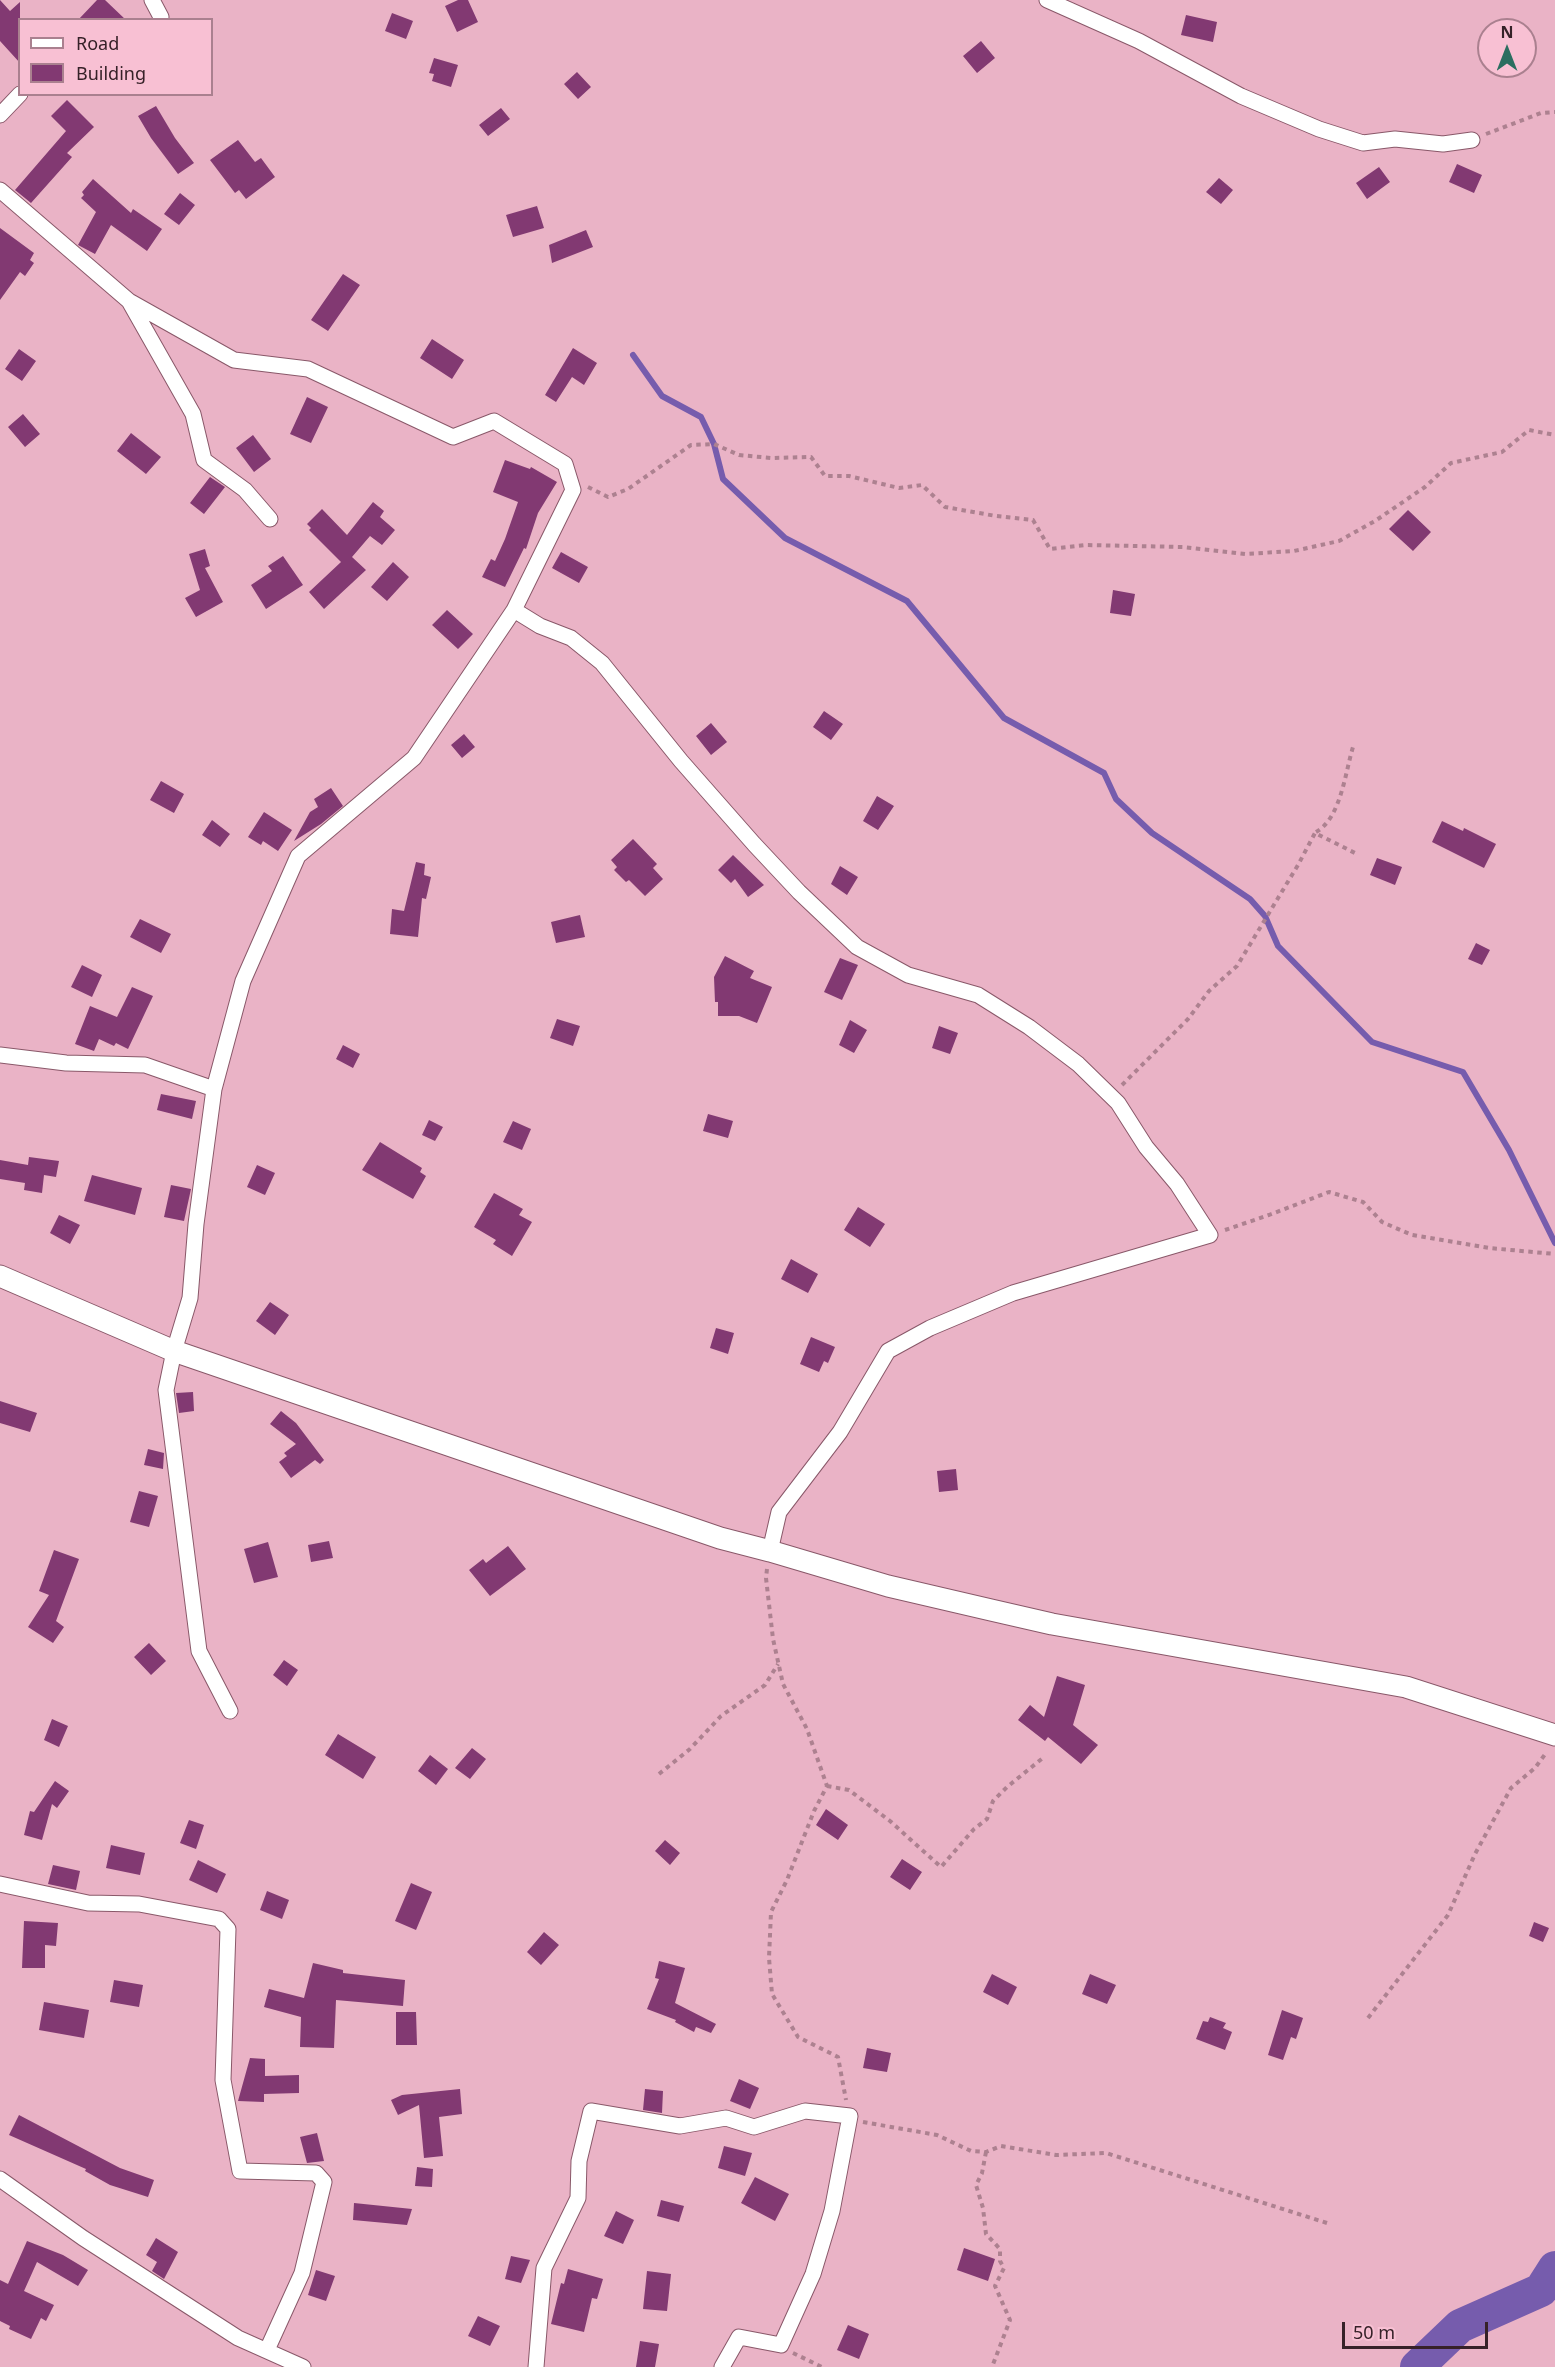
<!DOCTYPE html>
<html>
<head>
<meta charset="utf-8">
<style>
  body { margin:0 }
  #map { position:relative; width:1555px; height:2367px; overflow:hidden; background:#eab3c6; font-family:"Noto Sans",sans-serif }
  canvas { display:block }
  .legend { position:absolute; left:18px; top:18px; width:195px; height:78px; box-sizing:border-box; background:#f8c0d3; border:2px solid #aa808f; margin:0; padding:8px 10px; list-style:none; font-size:18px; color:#362128 }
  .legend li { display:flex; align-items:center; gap:12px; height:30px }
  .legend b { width:30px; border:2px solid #aa808f }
  .north { position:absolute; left:1477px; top:18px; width:60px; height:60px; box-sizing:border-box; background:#f8c0d3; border:2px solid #aa808f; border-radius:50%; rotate:0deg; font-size:16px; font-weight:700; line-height:24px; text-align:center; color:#362128 }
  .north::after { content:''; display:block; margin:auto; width:21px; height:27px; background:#2b6e60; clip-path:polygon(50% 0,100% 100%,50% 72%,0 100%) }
  .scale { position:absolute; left:1342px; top:2322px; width:146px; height:27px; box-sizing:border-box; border:3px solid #362128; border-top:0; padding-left:8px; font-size:18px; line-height:21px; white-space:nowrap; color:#362128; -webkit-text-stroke:4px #f8c0d3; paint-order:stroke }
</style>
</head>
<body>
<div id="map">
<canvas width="1555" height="2367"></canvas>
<ul class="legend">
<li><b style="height:8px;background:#fff"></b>Road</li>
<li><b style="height:16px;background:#823972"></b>Building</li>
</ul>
<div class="north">N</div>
<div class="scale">50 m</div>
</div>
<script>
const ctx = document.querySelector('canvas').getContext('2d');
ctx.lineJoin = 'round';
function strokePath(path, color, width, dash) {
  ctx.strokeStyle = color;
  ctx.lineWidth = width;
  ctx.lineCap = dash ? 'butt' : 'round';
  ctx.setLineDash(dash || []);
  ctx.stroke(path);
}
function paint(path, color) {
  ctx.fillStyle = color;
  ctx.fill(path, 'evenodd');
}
strokePath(new Path2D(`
  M633,355L662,396L701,417L714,444L723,479L785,538L907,601L1004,718L1104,773L1116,799L1152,833L1250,899L1265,916L1278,946L1372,1042L1463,1072L1509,1150L1555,1243`), '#765cad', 6);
strokePath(new Path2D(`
  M1417,2367L1460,2326L1541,2290L1555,2268`), '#765cad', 34);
paint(new Path2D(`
  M0,0L10,11L20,2V63L0,41Z
  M97,0H105L126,20H78Z
  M458,0H468L478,22L457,32L445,6Z
  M392,13L413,21L406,39L385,31Z
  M1186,15L1217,22L1213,42L1181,35Z
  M981,41L995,58L977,73L963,56Z
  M434,58L458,65L451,87L432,81L434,74L429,73Z
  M577,72L591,87L578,99L564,84Z
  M67,100L94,127L67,153L72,157L31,203L15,190L66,131L51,116Z
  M156,106L175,138L194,163L178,174L151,138L138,116Z
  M501,108L510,119L488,136L479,125Z
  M238,140L255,162L261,158L275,177L246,199L239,190L235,193L210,160Z
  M1457,164L1482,175L1474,193L1449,182Z
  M1379,167L1390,182L1367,199L1356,183Z
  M1219,178L1233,190L1221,204L1206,192Z
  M93,179L131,213L133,209L162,229L147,251L111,225L95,254L78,245L96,212L81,198L84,195L82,192Z
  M180,193L195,205L179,225L164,214Z
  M537,206L544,228L513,237L506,215Z
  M0,228L34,253L30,260L34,263L25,276L20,272L0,300Z
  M586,230L593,247L552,263L549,245Z
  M343,274L360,285L328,331L311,320Z
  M432,339L464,360L452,379L420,358Z
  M573,348L597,363L584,385L572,377L556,402L545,395Z
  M19,349L36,361L22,381L5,369Z
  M307,397L328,407L311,443L290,434Z
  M23,414L40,434L25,447L8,427Z
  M131,433L161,457L146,474L117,451Z
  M253,435L271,459L254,472L236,448Z
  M505,460L530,469L531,467L557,482L538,513L526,549L524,548L505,587L482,577L491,559L495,561L505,539L518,502L493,492Z
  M210,477L225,487L204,514L190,503Z
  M373,502L384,511L380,517L395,530L382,545L370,536L352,557L366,570L324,609L309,592L341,562L309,530L311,528L307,524L322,509L347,535Z
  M1408,510L1431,532L1413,551L1389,529Z
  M205,549L210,566L205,568L223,602L196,617L185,598L200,590L189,554Z
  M561,552L588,567L579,583L552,568Z
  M283,556L303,585L266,609L251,585L272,571L268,566Z
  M393,562L409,577L387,601L371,587Z
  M1113,590L1135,594L1131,616L1110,613Z
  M447,610L473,634L458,649L432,625Z
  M824,711L843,724L831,740L813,727Z
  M711,723L727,742L711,755L696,736Z
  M464,734L475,747L462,758L451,745Z
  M161,781L184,794L174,813L150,800Z
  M331,788L343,806L321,824L294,841L310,812L318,807L314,799Z
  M877,796L894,806L878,830L863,821Z
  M264,812L292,830L278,851L263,841L261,845L248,837Z
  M212,820L230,834L220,847L202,835Z
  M1442,821L1463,831L1464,828L1496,844L1484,868L1432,842Z
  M633,839L657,864L653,868L663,879L645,896L629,880L626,882L614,870L617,867L611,860Z
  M733,855L764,885L748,897L735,879L731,883L718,870Z
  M1377,858L1402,867L1395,885L1370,875Z
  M416,862L425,864L424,875L431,877L426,899L422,898L418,937L390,934L392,909L404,911Z
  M840,866L858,877L847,895L831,884Z
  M580,915L585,937L556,943L551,922Z
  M140,919L171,934L161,953L130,937Z
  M1476,943L1490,950L1482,965L1468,959Z
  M725,956L754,971L750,978L772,987L757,1023L739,1016H718V1002H715L714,977Z
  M840,958L858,965L842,1000L824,992Z
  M82,965L102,975L92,997L71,987Z
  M132,987L153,996L128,1049L116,1043L114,1046L99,1039L94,1051L75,1044L90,1006L117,1017Z
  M557,1019L580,1026L573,1046L550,1038Z
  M850,1020L867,1030L854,1053L839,1045Z
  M939,1026L958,1033L950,1054L932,1048Z
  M343,1045L360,1054L353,1068L336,1059Z
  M161,1094L196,1101L192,1119L157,1110Z
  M708,1114L733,1121L728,1138L703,1131Z
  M429,1120L443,1127L435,1141L422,1135Z
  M513,1121L531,1129L522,1150L503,1142Z
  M380,1142L422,1168L420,1172L426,1176L413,1199L362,1170Z
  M29,1157L59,1161L56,1177L44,1175L42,1193L24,1190L25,1183L0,1179V1160L28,1165Z
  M257,1165L275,1173L265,1195L247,1187Z
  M92,1175L142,1188L135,1215L84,1201Z
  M171,1185L191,1189L184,1221L164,1217Z
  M494,1193L523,1209L519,1215L532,1222L512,1256L493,1244L496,1240L474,1227Z
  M858,1207L885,1224L870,1247L844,1230Z
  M59,1215L80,1225L70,1244L50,1233Z
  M791,1259L818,1274L808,1293L781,1279Z
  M270,1302L289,1315L275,1335L256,1321Z
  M716,1328L734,1333L728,1354L710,1348Z
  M811,1337L835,1347L828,1363L824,1361L819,1372L800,1364Z
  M193,1392L194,1411L179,1413L176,1393Z
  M0,1401L37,1413L30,1432L0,1423Z
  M281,1411L296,1423L324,1460L320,1464L315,1460L291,1478L279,1462L287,1456L284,1453L296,1444L270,1424Z
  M148,1449L164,1453L163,1469L144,1465Z
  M956,1469L958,1490L939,1492L937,1471Z
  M139,1491L158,1496L149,1527L130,1522Z
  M329,1541L333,1558L311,1562L308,1545Z
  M268,1542L278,1577L254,1583L244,1549Z
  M508,1546L526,1569L490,1596L469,1570L483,1559L486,1563Z
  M54,1550L79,1559L56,1621L64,1627L53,1643L28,1627L49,1595L39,1591Z
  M149,1643L166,1661L151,1675L134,1657Z
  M284,1660L298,1670L287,1686L273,1675Z
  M1057,1676L1085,1685L1073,1725L1098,1745L1081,1764L1048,1737L1045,1741L1018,1720L1030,1705L1044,1717Z
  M52,1719L68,1726L59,1747L44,1740Z
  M338,1734L376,1757L363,1779L325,1755Z
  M472,1748L486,1759L470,1779L455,1768Z
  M430,1755L448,1769L436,1785L418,1771Z
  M55,1781L69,1791L57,1808L52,1804L42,1840L24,1835L30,1811L34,1812Z
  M826,1809L848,1825L838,1840L816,1825Z
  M189,1820L204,1825L196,1849L180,1843Z
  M665,1840L680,1853L670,1865L655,1851Z
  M111,1845L145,1853L140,1875L106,1868Z
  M902,1859L922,1872L910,1890L890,1877Z
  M198,1860L226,1874L217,1893L189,1880Z
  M53,1865L80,1871L76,1890L48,1884Z
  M411,1883L432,1892L416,1930L395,1921Z
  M267,1891L289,1900L282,1919L260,1910Z
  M24,1921L58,1923L56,1946L45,1945V1968H22Z
  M1534,1922L1549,1928L1543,1942L1529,1936Z
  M544,1932L559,1945L541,1965L527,1952Z
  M659,1961L685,1968L675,2003L716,2024L711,2033L696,2027L694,2032L675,2022L676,2020L647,2009L659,1979L655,1978Z
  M313,1963L343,1970V1973L405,1980L403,2006L336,2000L334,2048L300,2047L301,2017L264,2007L269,1989L304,1998Z
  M992,1974L1017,1987L1008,2005L983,1992Z
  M1090,1974L1116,1985L1107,2004L1082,1994Z
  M114,1980L143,1985L139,2007L110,2002Z
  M44,2002L89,2010L84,2038L39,2030Z
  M1282,2010L1303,2018L1296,2039L1291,2037L1283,2060L1268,2055Z
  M396,2012H416L417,2045H396Z
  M1210,2017L1226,2023L1223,2028L1232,2032L1225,2050L1196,2039L1203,2021L1208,2022Z
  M867,2048L891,2053L887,2072L863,2068Z
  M250,2058L265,2059V2076L299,2075V2093L264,2094V2102L238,2101Z
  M739,2079L759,2088L750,2109L730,2101Z
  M460,2089L462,2114L439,2117L443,2156L424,2158L419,2105L398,2115L391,2100L402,2095Z
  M645,2089L663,2091L662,2113L643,2110Z
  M19,2115L120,2168L154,2180L148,2197L110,2185L85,2171L86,2169L9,2135Z
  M317,2133L324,2161L307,2163L300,2137Z
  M724,2146L752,2153L745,2176L718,2168Z
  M417,2167L433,2169L432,2187L415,2186Z
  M755,2177L789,2194L775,2221L741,2203Z
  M661,2200L684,2206L679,2222L657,2216Z
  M354,2203L412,2209L407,2225L353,2220Z
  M616,2211L634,2220L623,2244L604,2236Z
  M156,2238L178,2252L164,2279L152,2271L157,2262L146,2255Z
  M27,2241L63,2255L88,2270L78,2286L37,2262L24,2291L54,2305L46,2321L41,2318L31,2339L9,2329L10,2326L0,2321V2280L8,2284Z
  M964,2248L995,2259L988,2281L957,2270Z
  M511,2256L530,2260L521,2283L505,2279Z
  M568,2269L603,2279L597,2299L592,2298L584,2332L551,2324L561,2283L564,2284Z
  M316,2270L335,2276L326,2301L308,2295Z
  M647,2271L671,2274L667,2311L643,2309Z
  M478,2316L500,2326L490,2346L468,2336Z
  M848,2325L869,2334L859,2359L837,2350Z
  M640,2341L659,2344L655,2367H636Z`), '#823972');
const street = new Path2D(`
  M152,0L161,17L160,20
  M1047,0L1139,41L1241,96L1319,129L1363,143L1395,139L1443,144L1472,140
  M0,115L20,94
  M0,190L129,301L234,360L308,369L453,437L494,421L565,464L573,490L514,610L414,758L298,856L243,981L214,1089
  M129,301L193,414L204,460L245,490L270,519
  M514,610L540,626L571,638L602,663L681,761L754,844L799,892L857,947L908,975L978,995L1029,1027L1078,1064L1118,1103L1146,1147L1177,1184L1210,1235L1013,1293L930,1328L888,1351L840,1432L779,1512L770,1551
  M0,1055L66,1063L145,1065L214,1089L196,1224L190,1298L174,1351L166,1390L199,1651L230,1711
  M0,1884L88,1903L139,1904L219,1919L228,1929L223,2080L240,2171L316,2173L324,2182L302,2273L267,2350
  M0,2179L83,2238L238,2338L303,2367
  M536,2367L544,2268L578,2198L579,2161L591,2111L680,2126L726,2118L754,2127L805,2111L850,2116L832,2211L813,2274L781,2345L739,2337L722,2367`);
const secondary = new Path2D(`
  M0,1276L174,1351L720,1538L770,1551L888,1586L991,1610L1052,1624L1406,1687L1555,1735`);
strokePath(street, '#895869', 17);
strokePath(secondary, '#895869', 23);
strokePath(new Path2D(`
  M1486,134L1541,113L1555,112
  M588,487L608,497L628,489L691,445L714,444L739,455L771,458L811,457L825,476H849L899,488L922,485L945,507L996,516L1033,520L1050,549L1086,545L1183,547L1245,554L1294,551L1339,541L1375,521L1425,487L1451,463L1502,452L1529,430L1555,435
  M1316,832C1341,818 1345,773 1353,747
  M1122,1085L1188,1019L1209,991L1237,966L1298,865L1315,833L1357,854
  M1225,1230L1269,1215L1329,1192L1363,1202L1382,1222L1412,1235L1489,1248L1555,1254
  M767,1569L766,1578L773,1639L783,1684L807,1729L827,1786L814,1811L787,1880L771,1912L769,1958L772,1994L798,2037L838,2057L846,2100
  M659,1774L690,1749L721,1716L765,1685L778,1664
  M827,1786L849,1790L890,1821L941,1867L974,1829L987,1819L993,1801L1007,1787L1044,1757
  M1368,2018L1448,1915L1475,1854L1511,1788L1535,1768L1546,1753
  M863,2122L937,2135L971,2151L986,2152L1001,2146L1056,2155L1106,2153L1327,2223
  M986,2152L982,2173L976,2185L983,2208L986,2234L1000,2249V2261L1004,2268L995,2286L1010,2320L992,2367
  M793,2353L822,2367`), '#ad8190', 4, [4.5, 4.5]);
strokePath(street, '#fff', 15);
strokePath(secondary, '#fff', 21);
</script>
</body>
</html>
